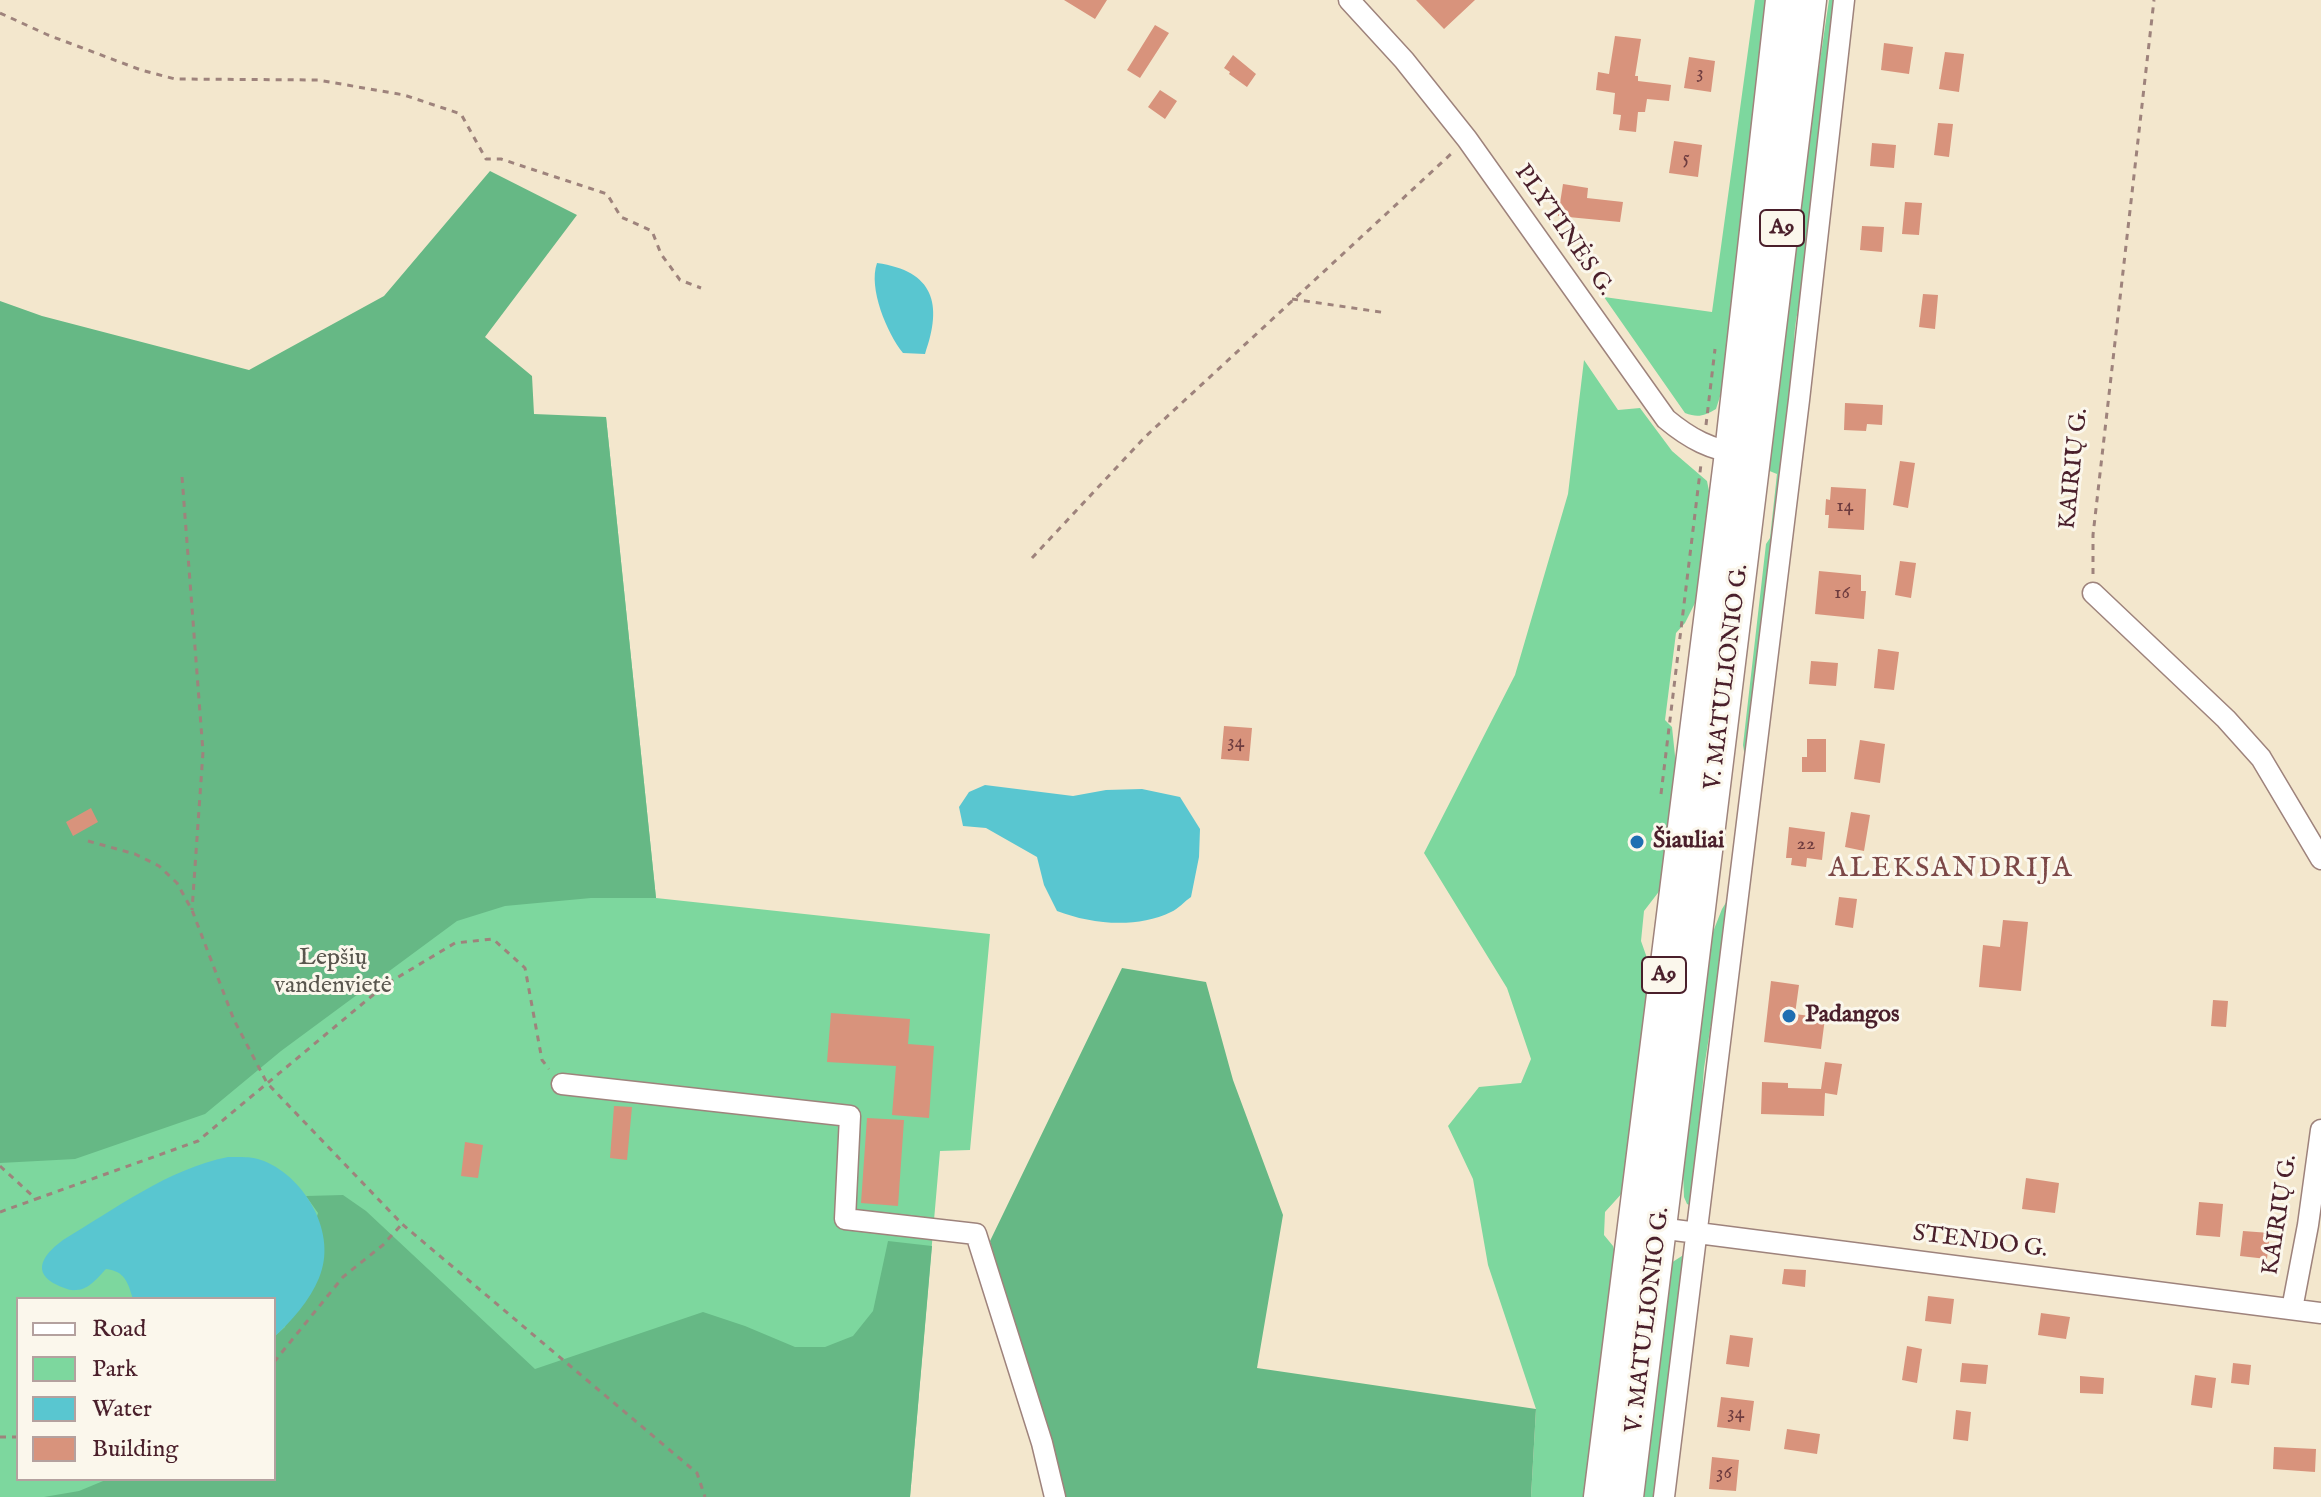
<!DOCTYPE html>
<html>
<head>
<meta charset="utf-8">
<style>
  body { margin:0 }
  #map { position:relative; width:2321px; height:1497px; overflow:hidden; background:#f3e7cd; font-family:"IM FELL English",serif }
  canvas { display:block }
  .legend { position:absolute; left:16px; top:1297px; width:260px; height:184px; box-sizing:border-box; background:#fbf7ec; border:2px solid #b4a19f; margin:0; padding:10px 14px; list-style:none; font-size:24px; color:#4a1f2b }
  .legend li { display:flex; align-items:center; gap:16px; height:40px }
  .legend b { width:40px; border:2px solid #b4a19f }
</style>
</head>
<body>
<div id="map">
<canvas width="2321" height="1497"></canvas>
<ul class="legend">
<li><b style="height:10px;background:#fff"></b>Road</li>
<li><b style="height:22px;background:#7dd79e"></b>Park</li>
<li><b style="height:22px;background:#59c6d0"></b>Water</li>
<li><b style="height:22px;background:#d8937c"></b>Building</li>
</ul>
</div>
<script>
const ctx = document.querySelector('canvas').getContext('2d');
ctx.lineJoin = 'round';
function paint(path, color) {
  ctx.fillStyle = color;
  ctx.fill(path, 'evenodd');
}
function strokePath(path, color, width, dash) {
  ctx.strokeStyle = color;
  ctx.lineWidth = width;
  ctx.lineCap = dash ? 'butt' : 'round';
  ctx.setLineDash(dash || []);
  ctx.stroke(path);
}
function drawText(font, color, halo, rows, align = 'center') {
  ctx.font = font + ' "IM FELL English",serif';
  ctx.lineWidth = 6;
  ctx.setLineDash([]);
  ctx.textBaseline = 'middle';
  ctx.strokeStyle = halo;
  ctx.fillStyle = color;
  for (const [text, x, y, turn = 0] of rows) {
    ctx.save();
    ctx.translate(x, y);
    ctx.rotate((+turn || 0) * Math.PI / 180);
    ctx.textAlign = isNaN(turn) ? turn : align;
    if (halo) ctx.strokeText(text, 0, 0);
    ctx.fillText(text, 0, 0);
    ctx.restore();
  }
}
paint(new Path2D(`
  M1755,0H1768L1722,390L1716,409C1704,416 1698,418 1685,413L1604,297L1712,312Z
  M1829,0H1837L1804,290C1794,315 1793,344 1794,371L1747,769L1743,745L1766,544L1770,538L1777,474L1767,470L1798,209Z
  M1584,360L1618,410L1640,408L1672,451L1707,481L1709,491L1696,601L1685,623L1676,633L1665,720L1672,727L1677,775L1664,885L1644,911L1641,941L1653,975L1624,1191L1605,1212L1604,1235L1613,1246L1617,1260L1590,1497H1531L1536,1409L1488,1265L1473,1179L1448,1126L1479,1087L1521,1083L1531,1059L1507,988L1424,853L1515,675L1568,494Z
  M606,417L656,898L990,934L970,1150L940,1151L910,1497H0V436ZM18,1299H274V1479H18Z
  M1732,893L1704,1068L1694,1207L1687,1204L1684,1197L1683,1171L1709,942L1722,909Z
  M1685,1254L1657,1497H1641L1671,1263Z`), '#7dd79e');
paint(new Path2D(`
  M490,171L577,215L485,337L532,376L534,414L606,417L656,898H591L505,906L457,921L281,1051L205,1114L75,1159L0,1163V301L42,316L249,370L384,296Z
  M1122,968L1206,982L1233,1080L1283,1215L1257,1368L1536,1409L1531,1497H1063L990,1241Z
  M343,1195L366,1211L535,1369L703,1312L745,1326L795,1347H825L853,1336L873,1311L888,1241L932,1246L910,1497H44L79,1491L108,1479H274V1337L285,1327L318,1213L306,1196Z`), '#66b885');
paint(new Path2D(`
  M877,263C934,271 943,304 925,354L903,353C887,333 868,288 877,263Z
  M985,785L1073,796L1106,790L1142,789L1180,797L1200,829L1199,857L1191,897C1185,901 1178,909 1171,912C1136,929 1091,924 1057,911L1044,885L1037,857L986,828L963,826L959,807L969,792Z
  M228,1157C240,1157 253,1156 264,1161C306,1178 338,1235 319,1278C310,1300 291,1322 274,1337V1299H133C128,1283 125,1271 106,1269C98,1277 89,1290 76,1290C69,1291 59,1286 53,1283C30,1269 48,1251 63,1240C115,1209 168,1169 228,1157Z`), '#59c6d0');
paint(new Path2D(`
  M1064,0H1107L1095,19Z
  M1416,0H1475L1444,29Z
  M1155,25L1169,33L1140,78L1127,70Z
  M1615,36L1641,39L1635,76H1638V81L1671,85L1669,101L1647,99L1645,112H1638L1636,132L1619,130L1621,115L1613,114L1615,93L1596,90L1598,72L1609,74Z
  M1884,43L1913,47L1909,74L1881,70Z
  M1945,52L1964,54L1959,92L1939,89Z
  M1233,55L1256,74L1247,87L1229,74L1230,72L1224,68Z
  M1689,57L1715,61L1711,92L1684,88Z
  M1160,90L1177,101L1165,119L1148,107Z
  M1938,123L1953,124L1949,157L1934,155Z
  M1674,141L1702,145L1698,177L1669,173Z
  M1872,143L1896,145L1894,168L1870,166Z
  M1563,184L1588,188L1587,198L1623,202L1620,222L1558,216Z
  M1905,202L1922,203L1919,235L1902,234Z
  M1862,226L1884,227L1882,252L1860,250Z
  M1923,294L1938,295L1935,329L1919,327Z
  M1845,403L1883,405L1882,425L1867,424L1866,431L1844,430Z
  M1900,461L1915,463L1908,508L1893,505Z
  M1831,487L1866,489L1864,530L1828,528L1829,515H1825L1826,499L1830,500Z
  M1900,561L1916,563L1911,598L1895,595Z
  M1819,571L1861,575V591H1866L1864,619L1815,614Z
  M1878,649L1899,652L1894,690L1874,688Z
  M1811,661L1838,663L1836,686L1809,684Z
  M1224,726L1252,728L1249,761L1221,759Z
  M1807,739H1826V772H1802V757H1807Z
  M1860,740L1885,744L1880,783L1854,779Z
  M91,808L98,822L73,836L66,822Z
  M1851,812L1870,815L1864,851L1845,847Z
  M1789,827L1825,832L1822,860L1807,858L1806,867L1791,865L1792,858H1786Z
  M1839,897L1857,899L1853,928L1835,925Z
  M2003,920L2028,922L2021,991L1979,987L1983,945L2000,947Z
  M1771,981L1799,985L1795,1014L1825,1018L1821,1049L1764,1042Z
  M2213,1000L2228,1001L2226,1027L2211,1026Z
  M831,1013L910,1019L908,1044L934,1046L929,1118L892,1115L896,1066L827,1062Z
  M1825,1062L1842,1064L1837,1095L1825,1093L1824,1116L1761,1114L1762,1082L1788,1083V1088L1821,1089Z
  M614,1106L632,1107L627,1160L610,1158Z
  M867,1118L904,1120L898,1206L861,1203Z
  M465,1142L483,1145L478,1178L461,1176Z
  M2026,1178L2059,1183L2055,1213L2022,1209Z
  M2199,1202L2223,1204L2220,1237L2196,1235Z
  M2243,1231L2270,1233L2267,1259L2240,1256Z
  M1784,1269L1806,1270L1805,1287L1782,1284Z
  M1928,1296L1954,1299L1951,1324L1925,1321Z
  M2041,1313L2070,1317L2066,1339L2038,1335Z
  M1730,1335L1753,1338L1749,1367L1726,1364Z
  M1907,1346L1922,1349L1917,1383L1902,1380Z
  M1962,1363L1988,1365L1986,1384L1960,1382Z
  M2233,1363L2251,1365L2249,1385L2231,1383Z
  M2195,1375L2216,1378L2212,1408L2191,1405Z
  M2080,1376L2104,1378L2103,1394L2080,1393Z
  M1721,1397L1754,1401L1750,1431L1717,1427Z
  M1956,1410L1971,1412L1968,1441L1953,1439Z
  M1787,1429L1820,1434L1817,1454L1784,1449Z
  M2274,1447L2316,1449L2315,1472L2273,1469Z
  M1712,1457L1739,1460L1736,1491L1709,1489Z`), '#d8937c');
const minor = new Path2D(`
  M1349,0L1404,60L1467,139L1666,419C1690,439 1711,450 1742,454
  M2093,593L2226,719L2261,758L2321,859
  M562,1084L850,1116L845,1219L976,1234L1042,1443L1055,1497
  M1651,1227L2321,1313
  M2292,1309L2308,1225L2321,1130
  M1664,1497L1799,400L1844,0`);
const trunk = new Path2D(`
  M1600,1497L1731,453L1782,0
  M1627,1497L1810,0`);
strokePath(minor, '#9e837c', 23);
strokePath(trunk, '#9e837c', 35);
strokePath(new Path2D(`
  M0,13L48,35L141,70L175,79L318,80L404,95L461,114L486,159H501L607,194L621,217L652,231L661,254L680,280L701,288
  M1292,299L1387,313
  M1706,425L1715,349
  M182,477L203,752L192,910
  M1032,558L1145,437L1452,153
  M2093,574V535L2154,0
  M1661,794L1701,464
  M88,841L135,854L159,866L177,883L192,910L234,1020L267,1083L402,1224L697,1473L705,1497
  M0,1166L36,1199L198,1141L385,985L455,943L493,939L525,968L542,1060L549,1069
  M0,1212L36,1199
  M274,1362L343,1277L383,1245L401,1225
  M0,1437H18`), '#9e837c', 3, [6, 6]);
strokePath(minor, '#fff', 20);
strokePath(trunk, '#fff', 32);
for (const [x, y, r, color] of [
  [1637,842,8,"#1f6fb2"],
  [1789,1016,8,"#1f6fb2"]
]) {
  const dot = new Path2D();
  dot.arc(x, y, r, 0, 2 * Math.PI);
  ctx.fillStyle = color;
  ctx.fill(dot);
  strokePath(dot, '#fbf7ec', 3);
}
drawText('20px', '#6e3c3f', null, [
  ["3",1700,74],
  ["5",1686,159],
  ["14",1845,507],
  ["16",1842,594],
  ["34",1236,743],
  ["22",1806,845],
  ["34",1736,1414],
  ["36",1724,1474]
]);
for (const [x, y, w] of [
  [1782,228,44],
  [1664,975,44]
]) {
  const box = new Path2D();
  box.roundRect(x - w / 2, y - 18, w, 36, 6);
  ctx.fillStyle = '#fbf7ec';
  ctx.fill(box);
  strokePath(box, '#4a1f2b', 2);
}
drawText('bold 22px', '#4a1f2b', null, [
  ["A9",1782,228],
  ["A9",1664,975]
]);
drawText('24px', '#4a1f2b', '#fbf7ec', [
  ["PLYTINĖS G.",1563,231,55],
  ["KAIRIŲ G.",2075,469,-84],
  ["V. MATULIONIO G.",1728,677,-83],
  ["KAIRIŲ G.",2281,1215,-81],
  ["STENDO G.",1980,1243,7],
  ["V. MATULIONIO G.",1649,1320,-83]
]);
drawText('bold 24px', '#4a1f2b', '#fbf7ec', [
  ["Šiauliai",1653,842],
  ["Padangos",1805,1016]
], 'left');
drawText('24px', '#59564e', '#fbf7ec', [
  ["Lepšių",333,959],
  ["vandenvietė",333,987]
]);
ctx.letterSpacing = '2px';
drawText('28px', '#7c4847', '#fbf7ec', [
  ["ALEKSANDRIJA",1951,870]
]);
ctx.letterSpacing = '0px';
</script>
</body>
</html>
